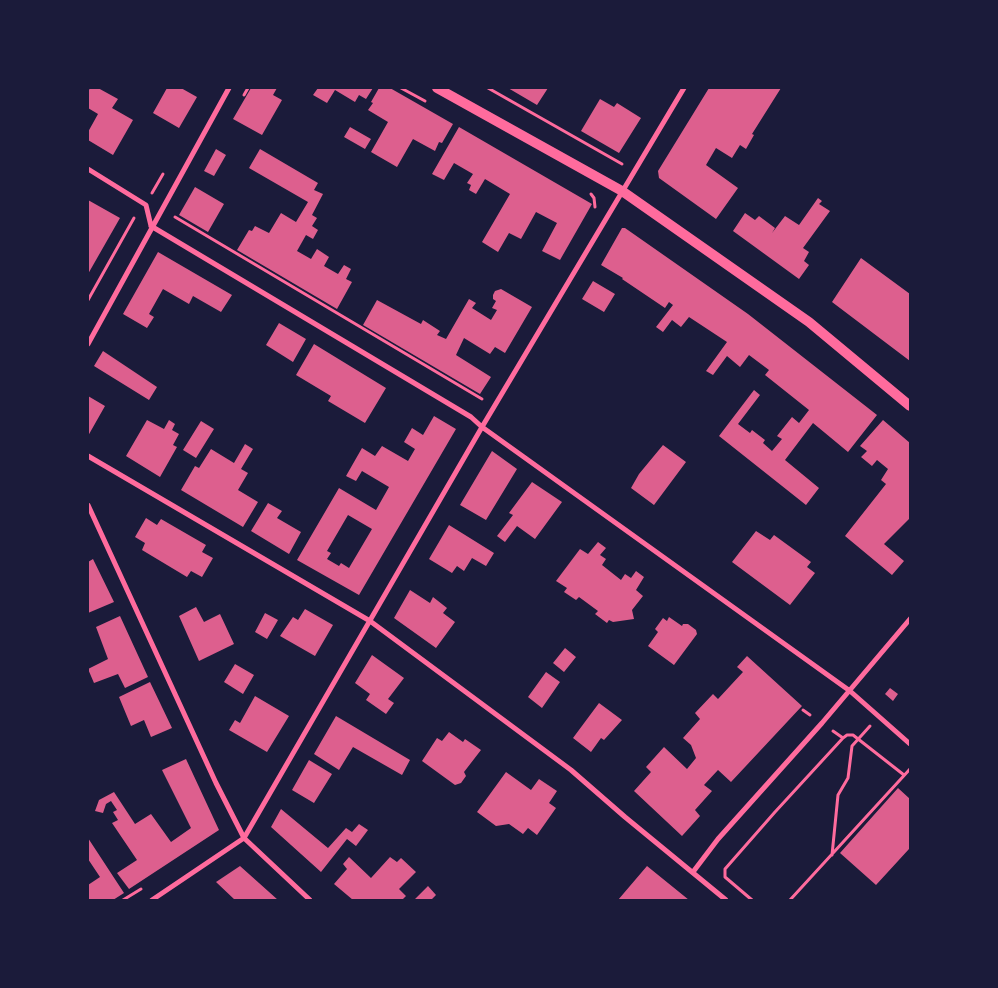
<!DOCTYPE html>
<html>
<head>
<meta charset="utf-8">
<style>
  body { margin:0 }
  #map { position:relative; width:998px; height:988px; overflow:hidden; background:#1b1b3a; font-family:"Open Sans",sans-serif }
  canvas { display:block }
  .frame { position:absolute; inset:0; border:89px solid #1b1b3a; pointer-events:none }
</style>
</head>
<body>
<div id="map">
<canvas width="998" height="988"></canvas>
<div class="frame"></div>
</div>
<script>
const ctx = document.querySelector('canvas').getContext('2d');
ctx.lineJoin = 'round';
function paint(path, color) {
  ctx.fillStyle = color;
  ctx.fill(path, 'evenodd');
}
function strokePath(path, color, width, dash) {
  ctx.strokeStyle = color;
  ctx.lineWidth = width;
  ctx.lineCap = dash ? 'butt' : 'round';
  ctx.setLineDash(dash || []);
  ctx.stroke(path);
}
paint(new Path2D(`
  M90,88H98L118,99L112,108L133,120L113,155L88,140V132L98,114L88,108V92Z
  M167,88H181L197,97L179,128L153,113Z
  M251,88H277L273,95L282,100L262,135L233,119Z
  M318,88H373L366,99L359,95L355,102L335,90L327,103L313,95Z
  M379,88H390L453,124L442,143L439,142L435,151L413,139L397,167L371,152L388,122L368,110L373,103L371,102Z
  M508,88H548L537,105Z
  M709,88H781L752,134L754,135L746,149L740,145L732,158L716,148L706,165L738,188L716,219L659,178L658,171Z
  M600,99L614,107L617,103L641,118L619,153L581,131Z
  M350,127L371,139L365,149L344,137Z
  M459,127L592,204L560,260L542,251L557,223L536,212L521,239L509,233L498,252L482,242L510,194L485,179L476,194L469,190L471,185L467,183L473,174L454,163L444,180L432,174Z
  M216,149L226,155L214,176L204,171Z
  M260,149L318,183L314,190L323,194L312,215L317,218L312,226L318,230L313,239L306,235L297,251L311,259L317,249L329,257L324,266L338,274L344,265L351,269L346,279L352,282L337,309L237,250L249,230L252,231L255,226L269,233L281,213L296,222L308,202L249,168Z
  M195,187L224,204L208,232L179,215Z
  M818,198L822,201L819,204L830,211L803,248L809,252L804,261L809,265L799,279L733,231L745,213L755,220L759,216L775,228L772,233L785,216L799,225Z
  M88,200L120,218L88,274Z
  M622,228H625L748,314L877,415L848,452L813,423L785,460L819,488L806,505L719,436L754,390L760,395L738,424L750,433L752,430L765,440L763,443L772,451L782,439L777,436L792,417L799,423L809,410L765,375L769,370L749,355L740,367L727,356L713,375L706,371L727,342L689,317L681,327L672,320L663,332L656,327L673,305L669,302L665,308L622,279L623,278L601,265Z
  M158,252L232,295L221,312L193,296L189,304L163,289L149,314L154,317L147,328L123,314Z
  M861,258L910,294V361L832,302Z
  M593,281L615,294L604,312L582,299Z
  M501,289L532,307L505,353L495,347L490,354L464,338L456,355L491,377L480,394L363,325L377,300L421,324L423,320L440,331L437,335L446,339L469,299L476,303L472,308L491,320L497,310L492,308L496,301L493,299V295L495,291Z
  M279,323L306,339L293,362L266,345Z
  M314,344L386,388L365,423L328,401L331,396L296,375Z
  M103,351L157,387L149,400L94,366Z
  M88,396L105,406L88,436Z
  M434,416L456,429L359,595L297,560L339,488L376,510L389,487L362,471L356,481L346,476L362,448L375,456L382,446L408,461L415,449L404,442L412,428L423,435ZM348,515L372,529L349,568L341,563L339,566L327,559L331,553L327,551Z
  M147,420L164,429L169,420L175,424L172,430L179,434L173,445L177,447L160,477L126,456Z
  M883,420L910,443V518L884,544L904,561L892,575L845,536L886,484L881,480L888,469L877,460L872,466L861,457L867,451L860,446Z
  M201,421L214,429L196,458L183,450Z
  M245,444L253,449L241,469L248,473L238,490L258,502L243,527L181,490L195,466L199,468L211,449L234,463Z
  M663,445L686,462L654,505L631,488L639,474Z
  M492,451L517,469L486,520L460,505Z
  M532,482L562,502L535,539L517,526L505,542L497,536L513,515L509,513Z
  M268,503L282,511L277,518L301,532L289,554L251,531Z
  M146,518L157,525L161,519L206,545L202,552L213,558L202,577L191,571L187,577L142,550L145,543L135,537Z
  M449,525L494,553L486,566L472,558L464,571L457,566L452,573L429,559Z
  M756,531L770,540L774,535L811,562L807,567L815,573L790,605L732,562Z
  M598,542L606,548L600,555L606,559L602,565L621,580L625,574L631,578L636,571L644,577L636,590L643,596L632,610L634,619L613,622L609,620L607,623L595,614L598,611L579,597L576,600L564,592L567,588L556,581L580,549L588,554Z
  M93,559L114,602L88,613V562Z
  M410,590L430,603L433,597L447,608L443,613L455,622L436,648L394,618Z
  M196,607L204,622L220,614L234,644L199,661L179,616Z
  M305,609L333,625L315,656L280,636L293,617L298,620Z
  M265,613L278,620L267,639L255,632Z
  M120,616L148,677L125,688L118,674L94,683L88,669L108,659L96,627Z
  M669,617L682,626L683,624H688L696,630L697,634L674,665L648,646L658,632L655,629L663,618L667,621Z
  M565,648L576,657L564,672L553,663Z
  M372,655L404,678L388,699L394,703L386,714L366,700L370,694L355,683Z
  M747,656L802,706L731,782L718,770L704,785L712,791L695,810L700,816L682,836L634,791L651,772L646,767L664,747L687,769L696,758L691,745L683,738L700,719L695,713L713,694L718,699L743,672L737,667Z
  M235,664L254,675L243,694L224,682Z
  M546,672L560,682L542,708L528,697Z
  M150,682L172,728L151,737L144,720L131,726L119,697Z
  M890,688L898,694L893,701L885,694Z
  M255,696L289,716L267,752L229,730L235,720L240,723Z
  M599,703L622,720L604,740L601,738L591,752L573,738Z
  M336,716L410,760L402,775L353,747L339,770L314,754Z
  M449,732L463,742L465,739L481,750L464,772L466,776L461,783L455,785L422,761L437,738L442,741Z
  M186,759L219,830L129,889L117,873L137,860L112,823L118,820L113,812L117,810L111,801L106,804L103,813L95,811L99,800L114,792L135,824L151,814L171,842L191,828L162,770Z
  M309,760L332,774L314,803L292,790Z
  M506,772L531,790L539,779L557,791L549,803L556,808L537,835L528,828L523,834L509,824L496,826L477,812Z
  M898,788L910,799V851L909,849L876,885L840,853Z
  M281,809L328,848L346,828L352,832L359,824L368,830L356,846L347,839L321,872L271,827Z
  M88,838L124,893L113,900H88V885L100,877L88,859Z
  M349,857L371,878L390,857L397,862L401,858L416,872L399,889L406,896L402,900H353L334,884L347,869L343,864Z
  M240,866L278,900H235L216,882Z
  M647,866L689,900H618Z
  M428,886L436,895L431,900H414Z`), '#dd5f8e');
strokePath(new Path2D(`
  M401,88L425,101
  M488,88L622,164
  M244,95L248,88
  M152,193L163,174
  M591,194L594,198L595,207
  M175,217L482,399
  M88,300L134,218
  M803,710L810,715
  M833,731L843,738
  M832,855L838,795L848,778L852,746L870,726
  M123,900L141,889
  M752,900L725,877V869L775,812L843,738L847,735H853L904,775
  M790,900L910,769`), '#ff6b9d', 3);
strokePath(new Path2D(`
  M88,169L146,205L151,226
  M151,226L471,417L482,427L850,691L910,744
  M88,344L229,88
  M88,456L370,621L571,770L625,817L726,900
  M88,505L216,783L244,838L310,900
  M693,872L718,839L822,723L910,619
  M152,900L244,838L482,427L684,88`), '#ff6b9d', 5);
strokePath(new Path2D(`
  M437,88L622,191L809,322L910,406`), '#ff6b9d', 10);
</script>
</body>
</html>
